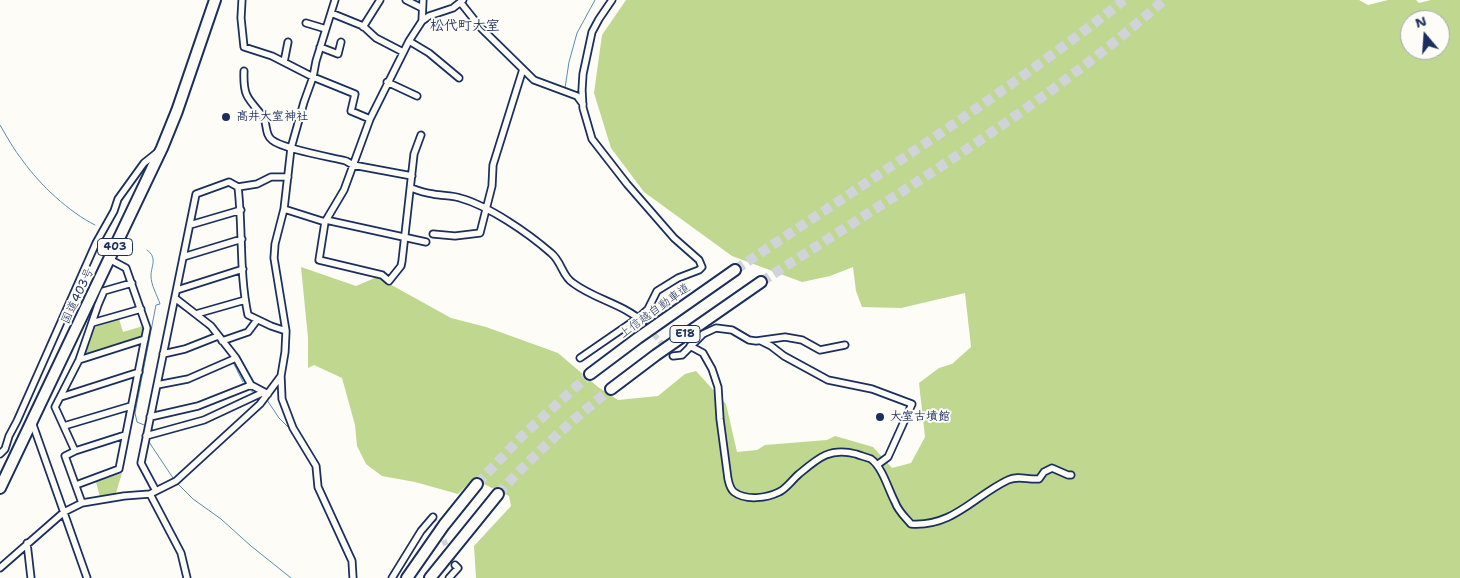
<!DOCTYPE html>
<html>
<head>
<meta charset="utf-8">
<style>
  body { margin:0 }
  #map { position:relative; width:1460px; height:578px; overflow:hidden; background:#fdfcf7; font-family:"Shantell Sans",sans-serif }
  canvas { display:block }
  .north { position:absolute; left:1400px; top:10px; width:50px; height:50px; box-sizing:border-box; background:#fdfcf7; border:1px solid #a3aaba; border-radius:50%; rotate:342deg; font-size:14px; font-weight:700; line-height:20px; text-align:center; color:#1b2f5e }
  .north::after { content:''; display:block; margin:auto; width:18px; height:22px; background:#1b2f5e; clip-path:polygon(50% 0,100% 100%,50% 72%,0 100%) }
</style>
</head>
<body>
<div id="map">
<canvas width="1460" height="578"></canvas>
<div class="north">N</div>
</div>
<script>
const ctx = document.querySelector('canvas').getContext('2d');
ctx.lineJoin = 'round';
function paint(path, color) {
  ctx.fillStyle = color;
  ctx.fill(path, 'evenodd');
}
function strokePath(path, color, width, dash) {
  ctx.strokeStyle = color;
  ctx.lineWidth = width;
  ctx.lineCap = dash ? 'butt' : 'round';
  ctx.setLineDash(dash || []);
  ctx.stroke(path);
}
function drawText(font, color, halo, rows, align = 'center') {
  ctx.font = font + ' "Shantell Sans","Klee One",sans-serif';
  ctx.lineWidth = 4;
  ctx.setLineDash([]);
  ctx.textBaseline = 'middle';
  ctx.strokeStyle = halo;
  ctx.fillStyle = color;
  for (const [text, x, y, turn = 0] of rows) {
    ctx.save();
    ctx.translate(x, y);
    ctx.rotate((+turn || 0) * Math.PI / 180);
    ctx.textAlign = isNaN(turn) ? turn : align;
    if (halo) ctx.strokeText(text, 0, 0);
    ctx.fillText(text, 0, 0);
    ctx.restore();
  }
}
paint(new Path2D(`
  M626,0H1359L1368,5L1388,0H1416L1419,3L1431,0H1460V578H476L474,546L511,506L509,496L473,479L458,494L415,482L382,476L366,464L357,446L355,425L342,378L314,365L308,368V338L301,267L356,286L377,277L451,318L486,327L558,353L598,387L618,400L658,396L685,374L696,371L726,404L737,452L757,450L765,445L827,440L835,436L873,447L892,468L911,463L925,437L919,383L939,368L952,364L971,347L965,293L901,308L862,307L856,291L853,267L830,276L802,282L732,256L644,192L611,148L594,93L602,35ZM1410,20H1440V50H1410Z
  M119,319L123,332L143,326L142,337L86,356L83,352L92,328Z
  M122,473L115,496L100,497L96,482Z`), '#bfd78e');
strokePath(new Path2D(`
  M565,88L569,62L577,33L595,0
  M0,125C7,137 14,150 23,161C40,185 69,212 95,225
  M178,306L196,318
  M205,325L211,332
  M216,339L230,356
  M234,364L243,382
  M249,389L254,393
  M267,400L279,418L291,430
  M144,425L137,422L135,413L156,305L160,304C157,295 151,285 151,276C151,266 158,258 147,250
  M149,442L173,478
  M177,483L193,499L221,519L251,546L291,578`), '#588dac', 1);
strokePath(new Path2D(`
  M643,322L673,356
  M433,517L455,565`), '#d0d3d8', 5.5, [5.5, 3]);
strokePath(new Path2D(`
  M735,270C866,182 1000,98 1124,0
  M761,282C898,193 1041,109 1164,0
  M477,484L522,436L590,374
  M498,494C533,455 571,421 611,389`), '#d0d3d8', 10, [10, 5]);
const minor = new Path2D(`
  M242,0L241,18L244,47L272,56L313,77L355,94L351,111L370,119
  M335,0L316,61L313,77L304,102L291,148L284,209L275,244L274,258L286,331L285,352L281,376L282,399L293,428L316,466L318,487L352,561L353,578
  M406,0L422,8
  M461,3L480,27L534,80L577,96L583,104
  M331,13L363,26L376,38L403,52
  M422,21L423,0
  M306,23L326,29
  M363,27L380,0
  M409,41L429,53L459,78
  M320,47L338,54L341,42
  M284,62L288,42
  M244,71C243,95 247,98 262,115C268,122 264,134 272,140C283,149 330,157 346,161L353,165L412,176
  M387,82L417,96
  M421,135L414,154L402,261L401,266L389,281L382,275L319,260L325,222L344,190L370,119L409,41L422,21L429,16L453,8L463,0
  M238,187L257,184L271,177H288
  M411,188C419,191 426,193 433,194C442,196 452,195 460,198C489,206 528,233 551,253C562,262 562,276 573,283C594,299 623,304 643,322
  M284,209L325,222
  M326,220L426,242
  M190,225L241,210
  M433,234L455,236L480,233L492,186L493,165L523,69
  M183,257L242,239
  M177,290L243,269
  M175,298L211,326L236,358L251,385L268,394
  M196,314L245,300
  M92,323L141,309
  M222,341L248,332L257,320
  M761,341L771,346L784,356L828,380L872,389L912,404L888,457L877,465
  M690,346L703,353L712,369L718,387L720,419L728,479C729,483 730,489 734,492C746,501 767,498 779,492C786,489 792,480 799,474C818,458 830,447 856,454C861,456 866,457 871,459C883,468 888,489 895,502C898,511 905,517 911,524C953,527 974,496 1008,480C1018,475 1028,480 1039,479L1044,472L1052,468L1068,475H1071
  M163,354L185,349L218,336
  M673,356L682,355L703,334L716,328L732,330L749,340L756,341L785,337L802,340L820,350L845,345
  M580,358L638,318L648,309L657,291L678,278L699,270L702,267L699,260L674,238L627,184L592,139L583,108L582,90L583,74L592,32L599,19L612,0
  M79,360L145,339
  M157,385L188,379L236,358
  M61,397L139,372
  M150,417L198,406L251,385
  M32,422L87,578
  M64,426L131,406
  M146,436L204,420L264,392
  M75,451L125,435
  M0,454L5,449L9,436L17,421L96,243L114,211L118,199L144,163L159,151
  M76,485L119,469L147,328L126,268L109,259
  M156,491L141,463L196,194L229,182L238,187C243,230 239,273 248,315L271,326L286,331
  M150,494L181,553L187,578
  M82,503L65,456L75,451L55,407L79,360L98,305L104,291L132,283
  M27,543L31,578
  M0,568L64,512L82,503L124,496L150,494L176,481L260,404L281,376
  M392,578L421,531L433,517
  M449,578L458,568L455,565`);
const trunk = new Path2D(`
  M0,488L162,148L177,111L215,0`);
const motorway = new Path2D(`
  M590,374L638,338L735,270
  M611,389L656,355L761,282
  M407,578L444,525L477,484
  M430,578L498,494`);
strokePath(minor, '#1b2f5e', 9);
strokePath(trunk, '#1b2f5e', 14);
strokePath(motorway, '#1b2f5e', 14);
strokePath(minor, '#fdfcf7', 5.5);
strokePath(trunk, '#fdfcf7', 10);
strokePath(motorway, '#fdfcf7', 10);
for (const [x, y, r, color] of [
  [226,117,5,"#1b2f5e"],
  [880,417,5,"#1b2f5e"]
]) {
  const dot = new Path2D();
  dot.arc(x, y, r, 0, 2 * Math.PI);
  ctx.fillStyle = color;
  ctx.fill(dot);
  strokePath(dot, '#fdfcf7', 2);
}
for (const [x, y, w] of [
  [115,247,35],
  [685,334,30]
]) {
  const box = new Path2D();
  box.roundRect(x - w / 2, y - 8.5, w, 17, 4);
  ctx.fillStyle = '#fdfcf7';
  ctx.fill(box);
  strokePath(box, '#1b2f5e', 1);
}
drawText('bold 11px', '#1b2f5e', null, [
  ["403",115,247],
  ["E18",685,334]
]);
drawText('bold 12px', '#1b2f5e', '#fdfcf7', [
  ["髙井大室神社",236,117],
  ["大室古墳館",890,417]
], 'left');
drawText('12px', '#1b2f5e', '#fdfcf7', [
  ["国道403号",78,296,-65],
  ["上信越自動車道",655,311,-36]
]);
drawText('bold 14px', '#1b2f5e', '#fdfcf7', [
  ["松代町大室",465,26]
]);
</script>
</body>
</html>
